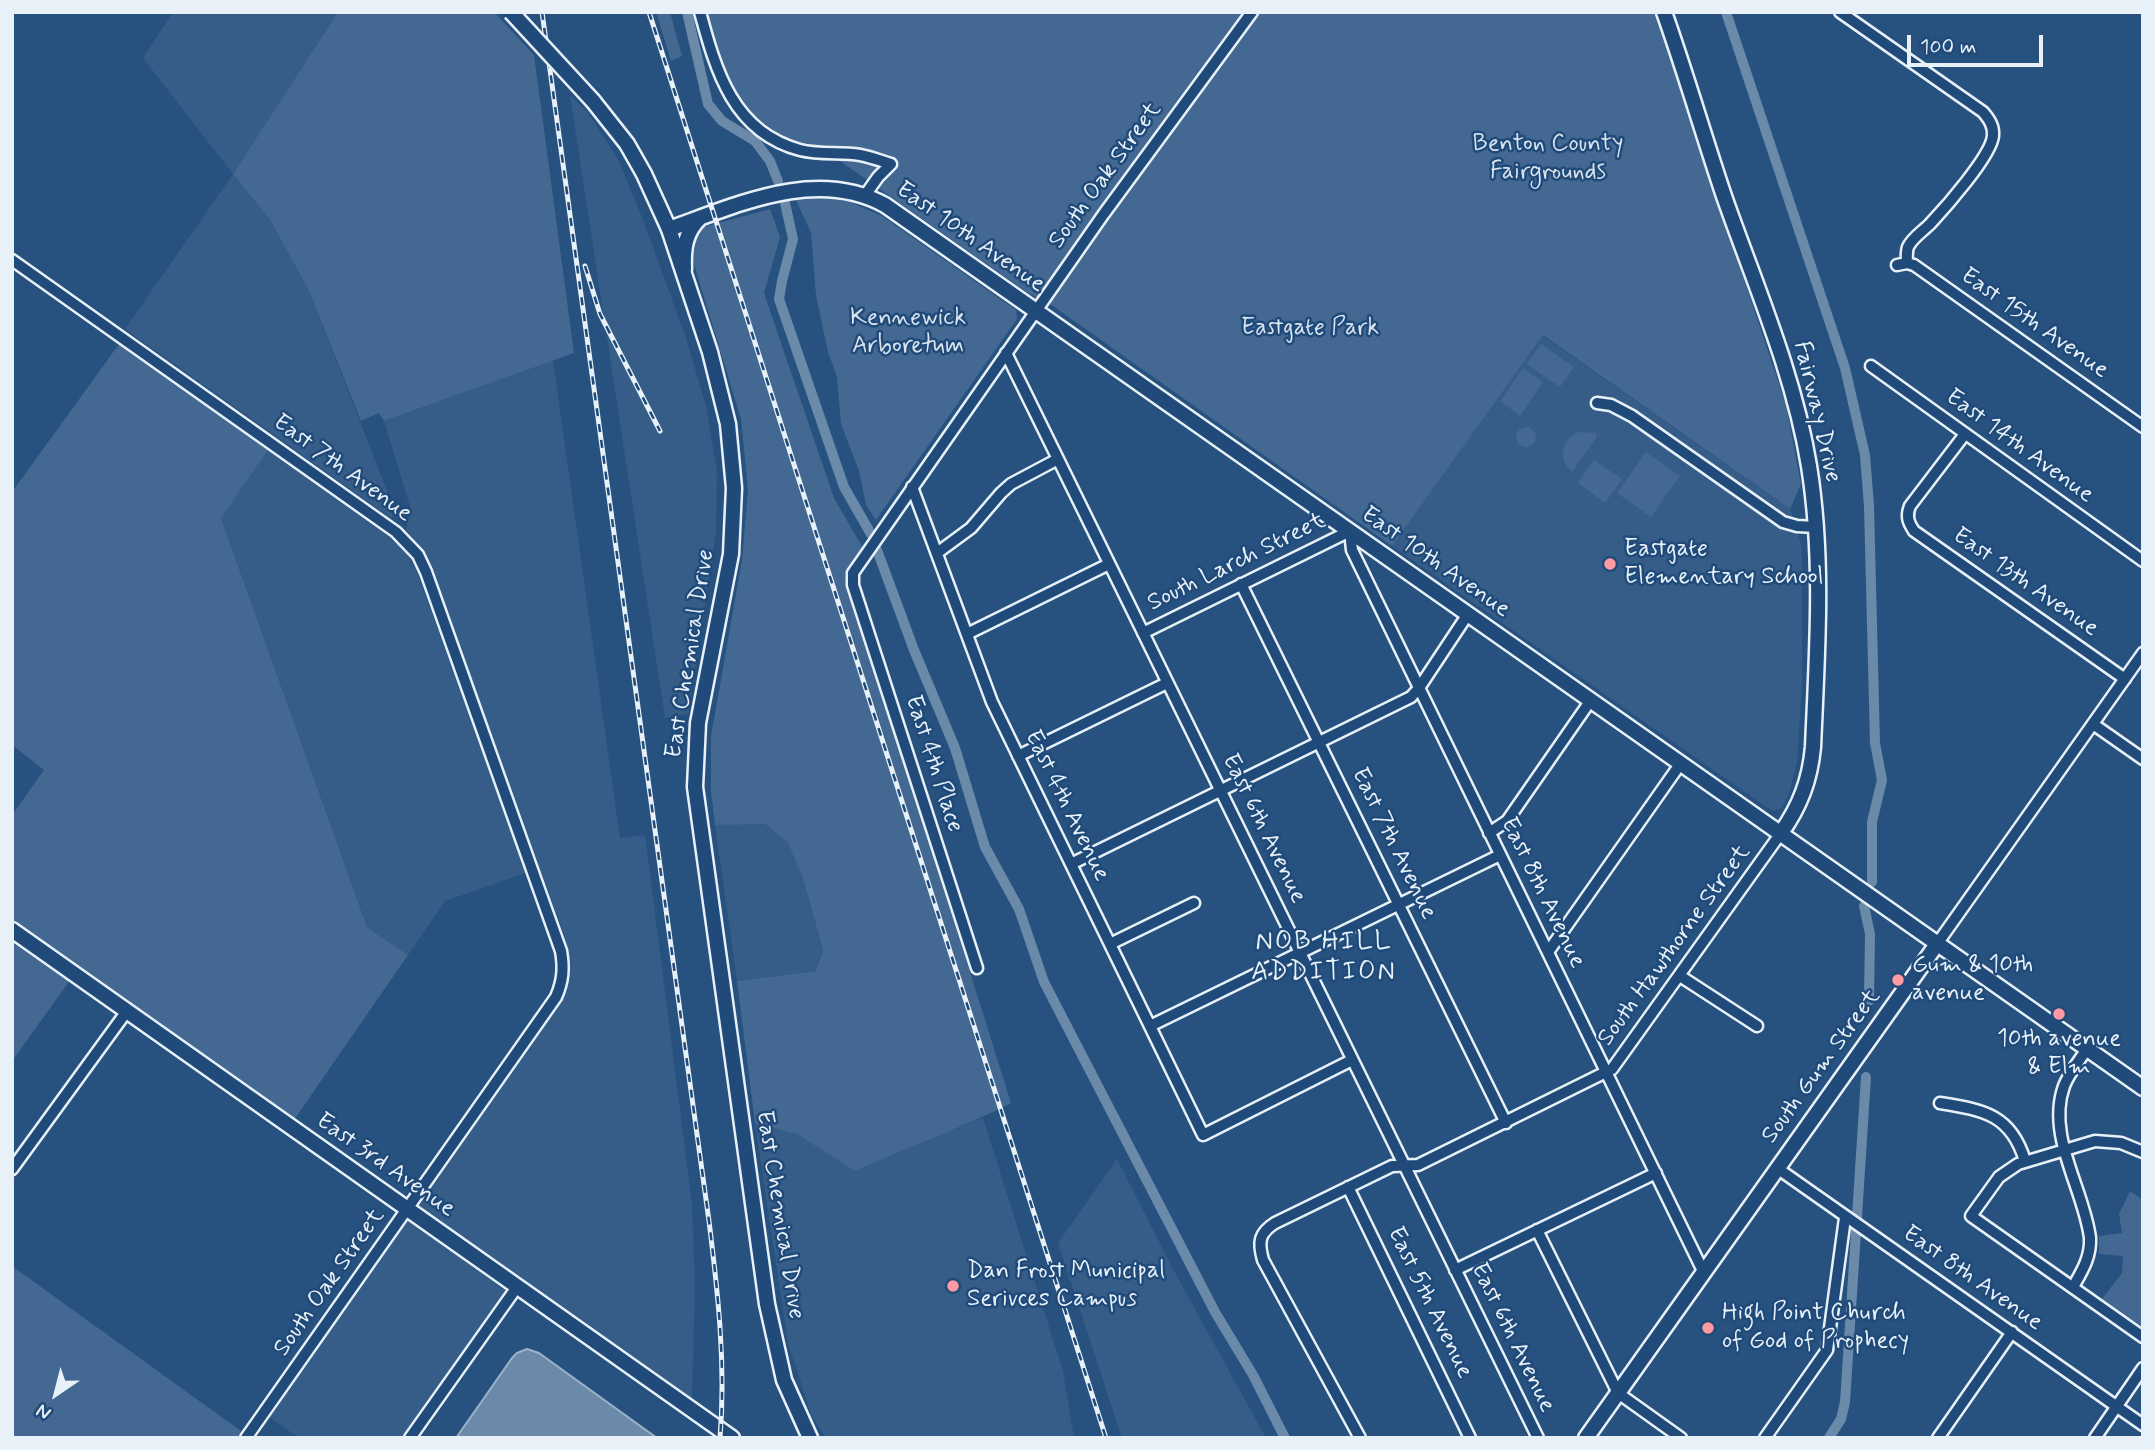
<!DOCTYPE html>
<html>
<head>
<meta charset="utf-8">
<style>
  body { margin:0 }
  #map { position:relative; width:2155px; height:1450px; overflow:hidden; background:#27517f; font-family:Mynerve,sans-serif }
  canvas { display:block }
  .frame { position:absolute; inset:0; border:14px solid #e8f1f8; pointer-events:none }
  .north { position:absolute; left:21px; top:1359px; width:70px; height:70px; -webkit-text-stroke:5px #1f4a7a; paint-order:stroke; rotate:215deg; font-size:19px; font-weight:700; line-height:28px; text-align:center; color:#e8f1f8 }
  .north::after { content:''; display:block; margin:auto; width:24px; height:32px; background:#e8f1f8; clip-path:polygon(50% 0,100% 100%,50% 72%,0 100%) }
  .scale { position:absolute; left:1907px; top:35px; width:136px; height:32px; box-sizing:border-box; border:4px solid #e8f1f8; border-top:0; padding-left:9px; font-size:21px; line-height:24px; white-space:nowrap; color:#e8f1f8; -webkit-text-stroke:5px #1f4a7a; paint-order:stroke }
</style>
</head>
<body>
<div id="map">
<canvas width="2155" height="1450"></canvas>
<div class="frame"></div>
<div class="north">N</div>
<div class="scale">100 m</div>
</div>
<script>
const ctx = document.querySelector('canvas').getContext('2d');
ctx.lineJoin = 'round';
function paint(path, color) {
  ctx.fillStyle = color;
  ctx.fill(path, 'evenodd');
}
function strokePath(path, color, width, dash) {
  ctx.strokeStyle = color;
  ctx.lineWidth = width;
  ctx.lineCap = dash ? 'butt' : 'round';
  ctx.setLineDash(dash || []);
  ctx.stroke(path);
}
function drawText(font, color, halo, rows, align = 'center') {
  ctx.font = font + ' Mynerve,sans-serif';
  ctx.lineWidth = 5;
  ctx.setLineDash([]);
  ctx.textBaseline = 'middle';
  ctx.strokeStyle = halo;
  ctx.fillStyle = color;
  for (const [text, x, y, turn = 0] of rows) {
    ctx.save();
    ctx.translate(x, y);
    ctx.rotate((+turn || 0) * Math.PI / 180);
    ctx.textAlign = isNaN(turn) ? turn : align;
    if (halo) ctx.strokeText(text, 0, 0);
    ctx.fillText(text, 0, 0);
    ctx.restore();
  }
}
paint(new Path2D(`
  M173,12H338L233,174L270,220L310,293L396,514L391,518L125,329L233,174L143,58Z
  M570,95L588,113L617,157L642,217L685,335L706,406L717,471L716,533L688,714L665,718Z
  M1542,335L1791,510L1802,548V686L1797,762L1789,794L1782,808L1774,811L1768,808L1392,546Z
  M553,360L620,838L645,835L692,1204L695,1287L692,1399L418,1207L561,1001L570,974L566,940L428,560L406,529L411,510L384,421Z
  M268,450L389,537L407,554L418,575L526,873L445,901L408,955L367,927L221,518Z
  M740,823L765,824L788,843L803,879L823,950L816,971L737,981L715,825Z
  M983,1118L1063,1371L1074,1438H826L811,1414L788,1343L755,1123L797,1133L855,1171L899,1151Z
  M1117,1159L1173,1269L1266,1438H1122L1058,1243Z
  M407,1220L507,1292L403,1438H299L268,1416Z`), '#355d88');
paint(new Path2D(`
  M338,12H494L534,55L574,353L384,421L379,413L361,421L310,293L270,220L233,174Z
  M656,12H670L682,56L671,61Z
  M707,12H1655L1786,405L1801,484L1790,509L1543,335L1392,546L1053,306L1028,293L820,147L782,137L744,108L721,68Z
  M820,197L850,202L882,216L1016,310L1017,319L876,520L866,505L859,471L841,424L837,377L828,352L816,296L811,233L796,200Z
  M770,209L780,237L764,293L834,498L863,548L850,569L849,585L1011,1103C961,1129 907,1147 855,1171L797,1134L755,1123L737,981L816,971L823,950L803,879L788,843L765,824L715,825L711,792V736L742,560L748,490L741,419L690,251L693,239L704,227Z
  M119,344L268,450L221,518L367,927L408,955L294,1120L12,922V815L44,770L12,745V492Z
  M1541,344L1574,367L1560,387L1526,364Z
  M1523,368L1543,382L1520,416L1500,401Z
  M1516 437a10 10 0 1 1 20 0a10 10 0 1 1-20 0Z
  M1579,432L1596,433L1597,437L1572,472C1558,458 1560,441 1579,432Z
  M1646,452L1680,476L1651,517L1617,493Z
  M1594,460L1622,479L1605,503L1578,483Z
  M12,937L71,979L12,1061Z
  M2130,1191L2143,1200V1327L2102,1299L2122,1273L2123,1256L2099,1254V1236L2122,1233L2119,1214Z
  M12,1266L241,1431L237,1438H12Z`), '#436891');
const water = new Path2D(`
  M527,1349L539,1353L657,1438H456L512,1358L517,1353Z`);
paint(water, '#6b8aaa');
strokePath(water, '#9db3c9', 2);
strokePath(new Path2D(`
  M687,12L708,104L722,121L755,141L770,161L778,181
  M1726,12L1845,368L1865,455L1869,506L1875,743L1882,780L1872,822V882
  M785,203L793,239L782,281L779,299L844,487L871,534
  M877,550L914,650L955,748L985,847L1019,909L1044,982L1215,1312L1253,1375L1285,1438
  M1864,906L1870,934L1869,1001
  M1829,1438L1841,1419L1845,1402L1866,1077`), '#6b8aaa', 10);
const street = new Path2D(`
  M700,12C716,71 733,132 800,150C820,155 840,152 860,155C871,157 881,161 891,164L878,177L866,194
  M1840,12L1983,112C1989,119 1994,126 1993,136C1991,156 1945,208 1930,224C1923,231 1912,238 1908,247C1906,253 1907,258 1907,263
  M12,260L396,532L418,555L426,572L561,951C564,968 563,981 556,997L246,1438
  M1897,265L1907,263L1914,265L2143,427
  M1006,353L1538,1438
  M1871,366L2143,561
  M1597,403L1611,405L1632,416L1783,522L1797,526L1816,527
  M1965,434L1910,506C1906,516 1908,522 1914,531L2125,679
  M912,487L992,702L1203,1135L1352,1060
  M937,553L971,528L1001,493L1011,484L1058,459
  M1241,584L1506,1123
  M1143,633L1350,531L1352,550L1703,1271
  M967,634L1109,564
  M2093,724L2143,759
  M1018,756L1167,683
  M1489,833L1507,821L1591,700
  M1071,864L1411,697L1419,688L1468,614
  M1110,944L1194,903
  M1937,944L2143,653
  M1548,952L1681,763
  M977,968L853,585V573L1103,215L1252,12
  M1680,976L1757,1026
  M1150,1026L1500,855
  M1940,1103C1983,1110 2011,1114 2025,1161
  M2143,1152L2121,1143L2095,1141L2018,1164L1999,1177L1971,1216L2143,1337
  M1777,1168L2143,1425
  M12,1169L127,1011
  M1348,1187L1470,1438
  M1537,1230L1618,1393L1681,1438
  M1455,1270L1656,1173
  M2073,1287C2082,1271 2091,1257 2090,1238C2084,1189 2046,1136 2064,1086C2069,1073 2079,1061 2087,1049
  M410,1438L517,1287
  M1360,1438L1263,1260C1258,1242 1259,1233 1275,1223L1392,1166L1418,1165L1612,1069L1781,833
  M1765,1438L1827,1350L1845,1218
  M1938,1438L2012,1332
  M2095,1438L2143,1368`);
const secondary = new Path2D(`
  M1664,12C1686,74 1704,137 1725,199C1756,287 1794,374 1809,466C1824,559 1817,654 1813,747C1810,780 1800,806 1781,833
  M669,229C737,205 816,167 885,205L2143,1088
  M684,269C683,249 685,232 700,218
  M12,930L732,1438
  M1586,1438L1937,944`);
const primary = new Path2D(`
  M593,101L627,144L644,174L669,229L710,352L728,424L734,488L731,554L698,723L695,787L767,1304L784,1380L810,1438`);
strokePath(street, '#e8f1f8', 15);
strokePath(secondary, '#e8f1f8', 19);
strokePath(primary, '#e8f1f8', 19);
strokePath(street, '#1f4a7a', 10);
strokePath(secondary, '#1f4a7a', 14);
strokePath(primary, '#1f4a7a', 14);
const rail = new Path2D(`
  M542,12L709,1221C718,1293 726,1365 720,1438
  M649,12L1106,1438
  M585,266L600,314L660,431`);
strokePath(rail, '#e8f1f8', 5);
strokePath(rail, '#1f4a7a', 2.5, [8]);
const primaryBridge = new Path2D(`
  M511,12L593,101`);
strokePath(primaryBridge, '#e8f1f8', 19, []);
strokePath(primaryBridge, '#1f4a7a', 14);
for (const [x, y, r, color] of [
  [1610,564,7,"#ff9aa2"],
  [1898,980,7,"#ff9aa2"],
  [2059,1014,7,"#ff9aa2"],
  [953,1286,7,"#ff9aa2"],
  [1708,1328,7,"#ff9aa2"]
]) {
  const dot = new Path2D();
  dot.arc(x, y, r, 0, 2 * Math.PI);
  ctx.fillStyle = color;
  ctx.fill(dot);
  strokePath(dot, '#1f4a7a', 2.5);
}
drawText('24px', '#d8e3ee', '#1f4a7a', [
  ["Benton County",1548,145],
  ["Fairgrounds",1548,173],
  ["Kennewick",908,319],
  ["Arboretum",908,347],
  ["Eastgate Park",1310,329]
]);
drawText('24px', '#e8f1f8', '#1f4a7a', [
  ["South Oak Street",1106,176,-54],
  ["East 10th Avenue",970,238,35],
  ["East 15th Avenue",2034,324,35],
  ["Fairway Drive",1816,412,77],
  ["East 14th Avenue",2019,447,36],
  ["East 7th Avenue",342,469,36],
  ["South Larch Street",1237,563,-26],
  ["East 10th Avenue",1435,563,35],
  ["East 13th Avenue",2025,583,35],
  ["East Chemical Drive",691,654,-81],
  ["East 4th Place",933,764,72],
  ["East 4th Avenue",1066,806,64],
  ["East 6th Avenue",1263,829,64],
  ["East 7th Avenue",1393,844,64],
  ["East 8th Avenue",1542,893,64],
  ["South Hawthorne Street",1675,946,-54],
  ["South Gum Street",1822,1067,-54],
  ["East 3rd Avenue",385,1166,35],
  ["East Chemical Drive",779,1215,81],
  ["East 8th Avenue",1972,1279,35],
  ["South Oak Street",330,1283,-55],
  ["East 5th Avenue",1429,1303,64],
  ["East 6th Avenue",1512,1338,64]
]);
drawText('24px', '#e8f1f8', '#1f4a7a', [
  ["Eastgate",1624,550],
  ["Elementary School",1624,578],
  ["Gum & 10th",1912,966],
  ["avenue",1912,994],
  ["10th avenue",2059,1040,"center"],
  ["& Elm",2059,1068,"center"],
  ["Dan Frost Municipal",967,1272],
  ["Serivces Campus",967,1300],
  ["High Point Church",1722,1314],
  ["of God of Prophecy",1722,1342]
], 'left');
ctx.letterSpacing = '2px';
drawText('26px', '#e8f1f8', '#1f4a7a', [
  ["NOB HILL",1324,944],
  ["ADDITION",1324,974]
]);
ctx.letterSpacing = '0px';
</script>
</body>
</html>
